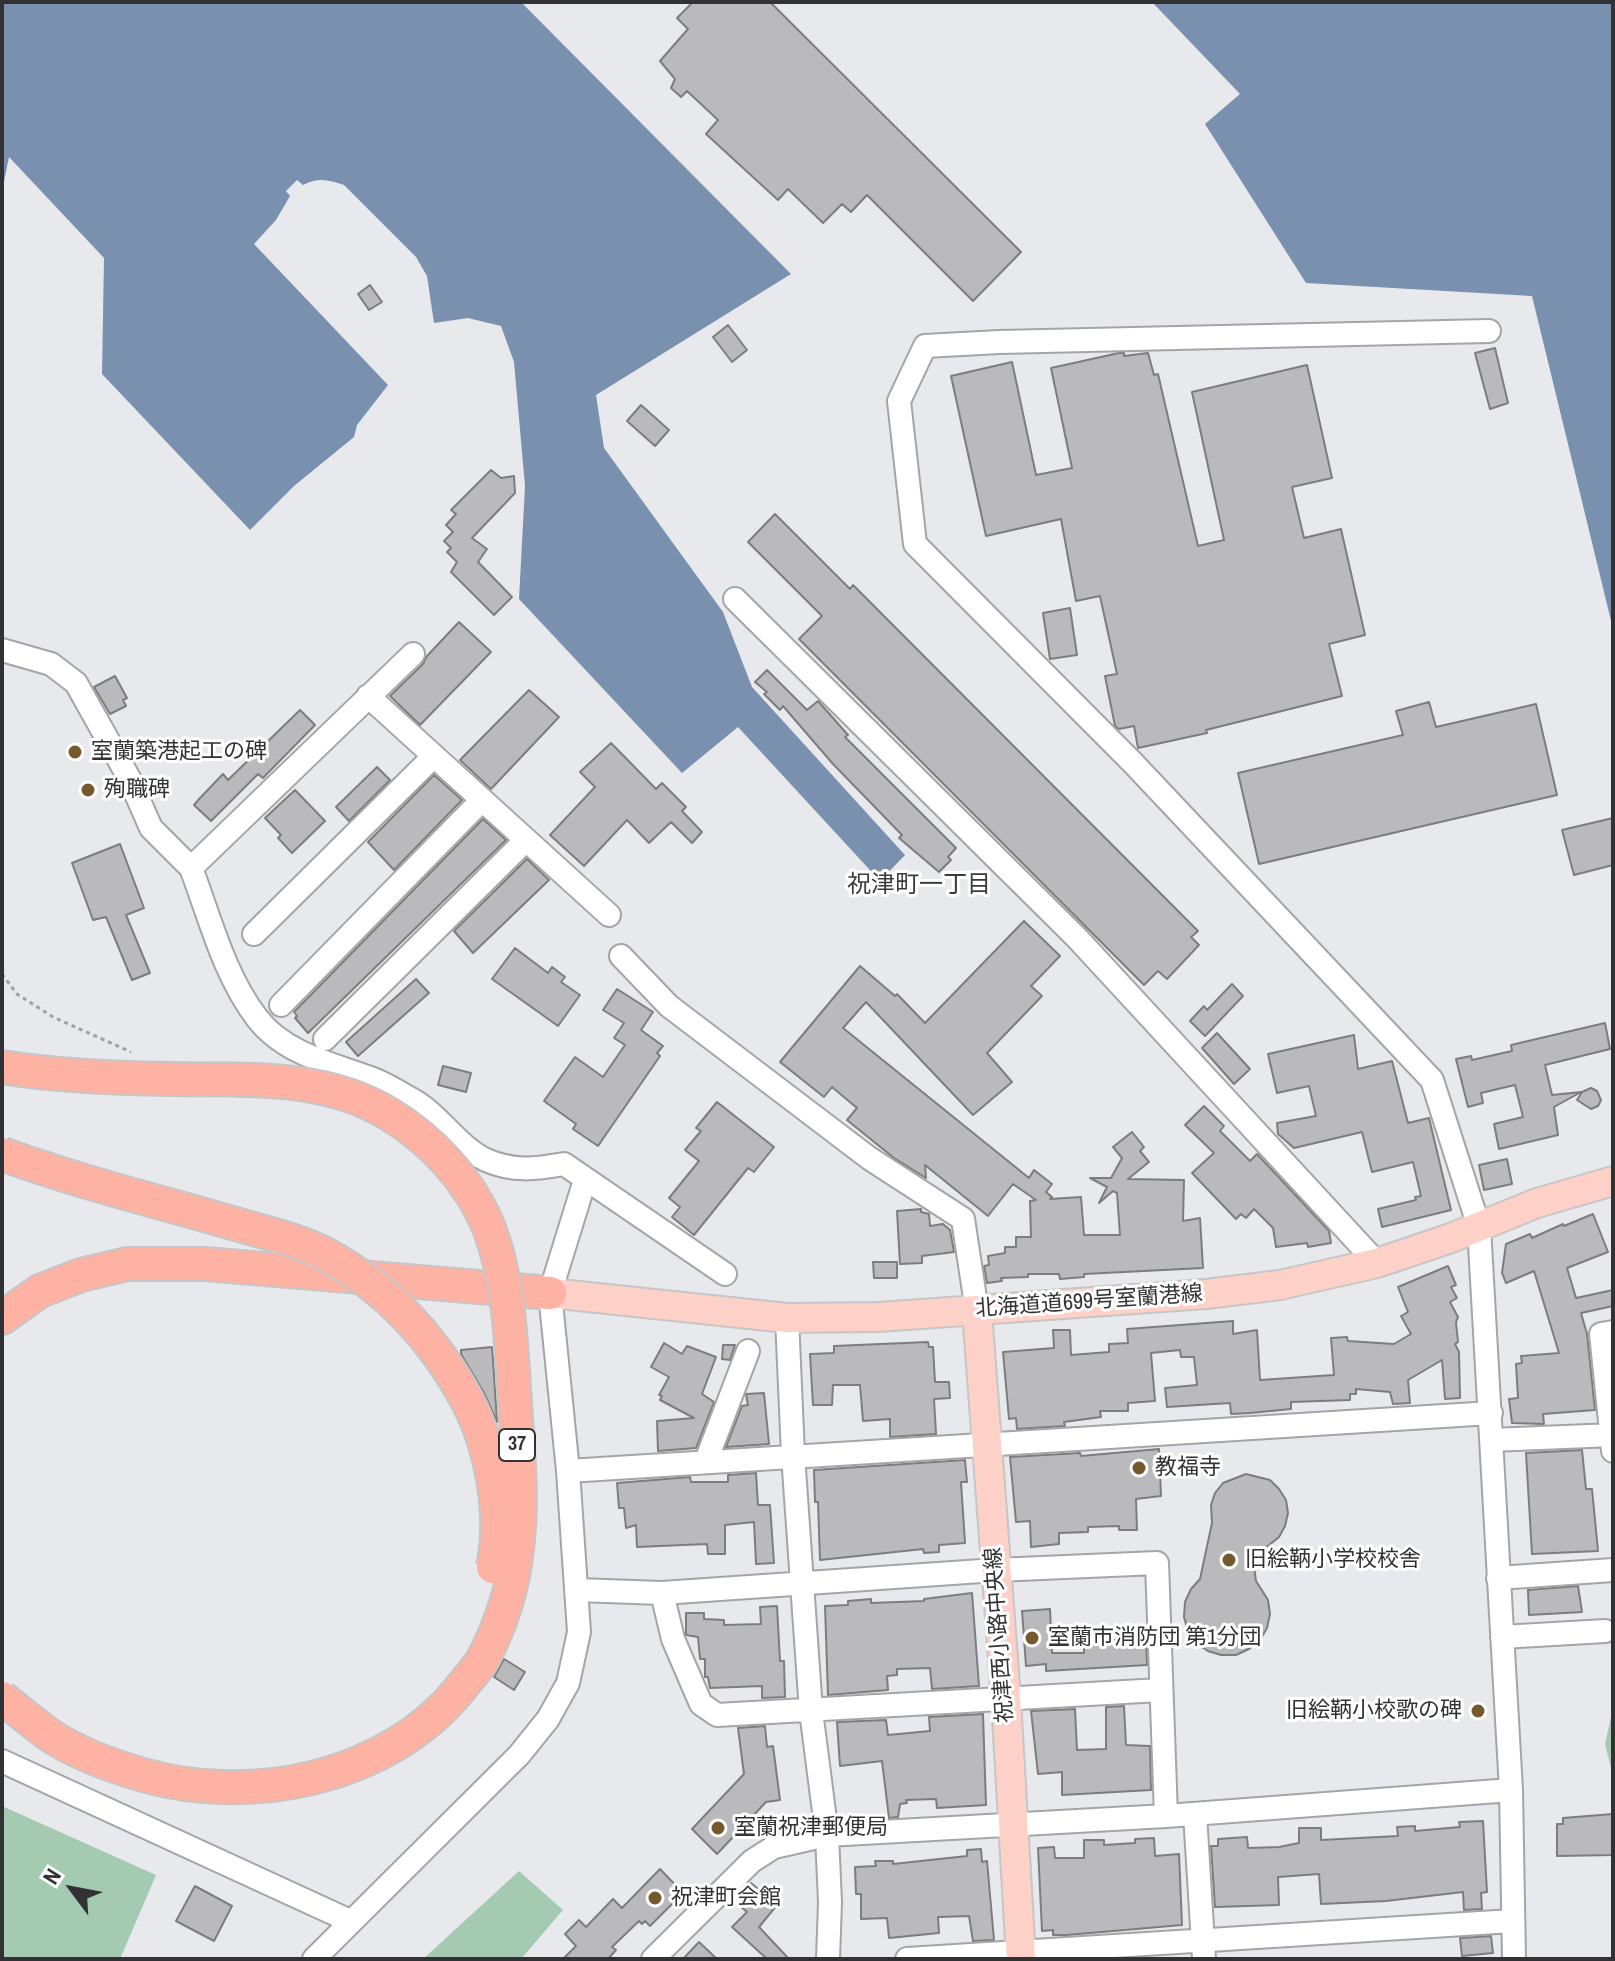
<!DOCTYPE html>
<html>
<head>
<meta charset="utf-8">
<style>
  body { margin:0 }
  #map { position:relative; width:1615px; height:1961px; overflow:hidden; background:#e8e9ec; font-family:"Archivo Narrow",sans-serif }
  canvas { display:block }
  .frame { position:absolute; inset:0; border:4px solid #323234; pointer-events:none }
  .north { position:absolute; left:32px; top:1849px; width:80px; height:80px; -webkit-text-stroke:6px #fff; paint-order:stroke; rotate:302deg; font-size:22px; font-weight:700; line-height:32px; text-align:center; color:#323234 }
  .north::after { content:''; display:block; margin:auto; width:28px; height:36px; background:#323234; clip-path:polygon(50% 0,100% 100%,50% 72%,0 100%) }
</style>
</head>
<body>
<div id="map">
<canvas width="1615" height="1961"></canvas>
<div class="frame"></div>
<div class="north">N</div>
</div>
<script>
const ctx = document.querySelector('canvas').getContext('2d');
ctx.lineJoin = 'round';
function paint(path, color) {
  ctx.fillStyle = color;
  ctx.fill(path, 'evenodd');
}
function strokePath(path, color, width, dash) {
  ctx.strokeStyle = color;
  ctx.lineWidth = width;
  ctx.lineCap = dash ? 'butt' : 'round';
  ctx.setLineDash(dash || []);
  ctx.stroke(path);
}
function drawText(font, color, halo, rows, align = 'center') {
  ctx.font = font + ' "Archivo Narrow","Noto Sans JP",sans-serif';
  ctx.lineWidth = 6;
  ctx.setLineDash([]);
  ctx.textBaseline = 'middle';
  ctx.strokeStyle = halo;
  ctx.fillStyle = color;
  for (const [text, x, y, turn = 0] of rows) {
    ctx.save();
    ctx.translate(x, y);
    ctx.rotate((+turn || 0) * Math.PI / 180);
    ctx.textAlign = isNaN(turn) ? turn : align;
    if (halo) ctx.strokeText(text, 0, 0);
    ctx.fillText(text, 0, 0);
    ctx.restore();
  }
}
paint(new Path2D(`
  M1613,1708V1776L1605,1744Z
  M2,1806L156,1875L120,1959H2Z
  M519,1871L563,1910L521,1959H423Z`), '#a4cab2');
paint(new Path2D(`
  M2,2H521L791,274L596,395L604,448L723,612L752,687L905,855L880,881L738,727L682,773L519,599L525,486L514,362L501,326L468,318L434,323L427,276L416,257L344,185C329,180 318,177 303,185L297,180L286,191L290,196L276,220L254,244L388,385L357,425L354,437L294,486L250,530L102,374L104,258L9,157L2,191Z
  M1152,2H1613V629L1532,296L1306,283L1205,124L1240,94Z`), '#7991af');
const building = new Path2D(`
  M693,2H770L1021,252L973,301L867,195L851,212L842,204L823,223L788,189L778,200L706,134L718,120L687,91L681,97L671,88L675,79L660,61L688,29L677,18Z
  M370,285L382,302L369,310L358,294Z
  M728,325L747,350L732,362L713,337Z
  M1495,348L1508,403L1490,409L1475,353Z
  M1119,353H1124V356L1148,353L1154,375L1158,374L1198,546L1224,540L1192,392L1307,365L1332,478L1292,487L1304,538L1341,529L1365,635L1329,644L1342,696L1206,730L1207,733L1138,748L1134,726L1119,729L1115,726L1105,676L1117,674L1100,596L1076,601L1061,519L986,536L951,376L1012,362L1036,475L1072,468L1051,368Z
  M641,405L669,430L655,446L627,421Z
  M491,470L501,478L514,476L515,493L472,538L487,549L478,562L512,597L494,615L451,572L457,562L447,552L451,548L444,541L453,532L446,525L456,514L451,510Z
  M775,514L850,589L853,585L1198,931L1191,937L1199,945L1167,979L1158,971L1144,985L799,639L822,616L748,542Z
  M1070,608L1077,655L1050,659L1043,613Z
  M459,622L491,652L420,725L390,696L423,664L427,656Z
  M767,670L807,710L818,701L848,735L845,737L956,848L948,857L951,860L939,872L899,838L902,835L833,764L783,706L780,710L764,694L767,692L755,682Z
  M115,676L127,698L123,700L126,706L110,714L94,687Z
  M529,690L559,717L491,789L460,760Z
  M1429,702L1436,727L1536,704L1557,795L1259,864L1238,773L1403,735L1396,711Z
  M300,710L315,725L263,778L258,774L211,821L194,805L200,798L223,774L228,780Z
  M611,743L656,789L662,783L686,807L682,811L702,832L692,843L671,822L649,843L627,820L584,866L550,835L595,787L580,772Z
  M377,767L390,780L349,821L336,807Z
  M434,775L462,800L394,870L368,842Z
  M295,790L325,821L292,853L278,838L281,835L265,818Z
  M1613,818V865L1574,875L1562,830Z
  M483,819L506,840L308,1033L295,1018L297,1016L294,1012Z
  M120,844L144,908L126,915L150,973L132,980L106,917L93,920L72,863Z
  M527,859L549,880L473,953L454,931Z
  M1024,921L1060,956L1031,986L1042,996L987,1053L1012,1082L973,1115L866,1002L843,1028L1029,1178L1034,1170L1052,1184L1046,1192L1052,1197L1050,1199L1081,1197L1084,1235H1120L1117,1193L1113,1191L1099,1203L1107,1187L1090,1178H1111L1122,1158L1113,1147L1132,1132L1144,1147L1140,1151L1149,1162L1128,1179L1184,1180L1183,1221L1200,1218L1203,1268L1084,1274V1277L1060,1279L1059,1274H1028V1277L1001,1278L1002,1281L987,1283L984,1266L989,1265L988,1256L1005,1253V1247H1016V1237H1031L1030,1201L1036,1200L1013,1184L988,1216L925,1165L926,1178L894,1158L847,1120L857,1108L832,1087L824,1097L780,1062L860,966L895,996L897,994L925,1023Z
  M515,948L548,973L552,967L565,977L561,982L580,995L558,1026L492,979Z
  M416,979L429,993L358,1056L346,1042Z
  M1232,984L1243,996L1205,1036L1190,1021L1204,1006L1207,1010Z
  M617,989L653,1012L641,1030L663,1046L657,1053L660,1056L598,1146L573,1129L576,1124L544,1101L575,1057L603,1077L625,1045L614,1038L624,1023L603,1010Z
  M1605,1023L1610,1049L1545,1065L1552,1095L1581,1092L1554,1107L1558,1135L1499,1149L1494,1124L1523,1117L1515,1085L1481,1093L1483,1103L1468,1107L1456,1059L1471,1056L1472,1060L1512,1051L1511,1045Z
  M1217,1033L1250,1069L1234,1084L1202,1048Z
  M1354,1035L1358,1069L1392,1061L1408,1123L1429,1118L1451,1210L1382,1227L1378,1209L1416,1200L1415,1197L1421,1196L1413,1162L1372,1172L1362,1132L1294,1148L1278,1134L1277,1123L1316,1116L1309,1086L1277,1093L1268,1054Z
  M443,1066L471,1073L466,1092L438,1085Z
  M1591,1088L1597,1091L1601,1100L1598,1106L1591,1109L1577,1100L1582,1092Z
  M717,1102L774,1147L754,1172L748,1168L694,1235L672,1217L680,1207L669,1198L699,1161L685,1150L701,1131L696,1128Z
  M1204,1106L1224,1126L1220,1131L1250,1161L1257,1154L1329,1231L1331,1243L1308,1247L1307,1243L1276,1247L1273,1228L1254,1209L1246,1218L1241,1214L1236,1219L1192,1173L1214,1153L1185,1125Z
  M1507,1159L1512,1184L1484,1190L1479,1165Z
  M921,1209V1212L929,1214L930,1226L943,1224L950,1230L954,1252L922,1256V1263L900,1264L897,1211Z
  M1593,1214L1608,1252L1567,1268L1576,1298L1613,1290V1306L1581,1313L1587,1334L1595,1410L1543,1414L1544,1424L1512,1423L1509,1399L1518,1398L1516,1364L1522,1363L1521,1356L1559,1353L1534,1271L1506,1283L1502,1273L1506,1244L1530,1234L1532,1238L1563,1224L1564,1226Z
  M873,1262H897V1278H874Z
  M1448,1266L1456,1285L1451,1287L1457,1298L1450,1302L1458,1317L1456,1322L1458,1342L1455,1344L1459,1352L1460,1398L1445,1399L1442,1360L1408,1380L1410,1403L1393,1404L1390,1392L1356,1389V1394H1350V1400L1291,1402V1409L1250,1413L1231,1414L1230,1403L1167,1407L1165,1388L1197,1385L1194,1357H1181L1180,1350L1151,1353L1155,1401L1128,1403V1411H1100L1101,1417L1064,1422L1065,1426L1017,1429L1016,1418L1009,1419L1003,1352L1054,1348L1053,1330H1070L1071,1355L1109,1352V1344L1128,1343L1127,1329L1233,1321V1334L1257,1330L1260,1380L1334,1375L1331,1338L1347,1337L1348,1341L1394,1344L1411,1334L1401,1316L1408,1312L1398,1287Z
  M928,1342L929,1347H933L935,1382H949L950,1398L934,1399L936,1434L890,1437V1419L863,1421L860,1385H833L832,1405H813L810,1354L834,1353V1346Z
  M664,1343L682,1354L687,1346L716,1357L702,1394L714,1402L696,1448L658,1451L657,1421L694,1418L660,1400L662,1396L659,1395L669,1377L651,1367Z
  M723,1345H735L730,1360L722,1359Z
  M492,1347L493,1360L497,1422L484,1393L461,1354V1350Z
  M764,1393L769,1444L726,1447L742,1406L748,1405L746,1394Z
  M1159,1449L1161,1496L1136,1499L1137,1530H1119V1526L1088,1527V1532L1059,1533V1544L1031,1547L1030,1521L1016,1522L1010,1457L1080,1453L1081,1456Z
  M1582,1450L1586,1489H1592L1598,1551L1532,1554L1526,1453Z
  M965,1460L967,1482H961L965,1543L939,1545V1552L924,1553L923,1549L820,1560L818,1502H815L814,1470Z
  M756,1473L758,1505H770L774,1563L756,1564L754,1522L725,1525V1554H708L707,1544L637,1547L636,1525L626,1528L624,1508H619L617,1483L690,1477L691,1482H728V1475Z
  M1246,1474L1270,1480L1279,1489L1286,1500L1288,1513L1285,1526L1279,1537L1268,1546L1252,1552L1256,1581L1268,1600L1270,1614L1267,1628L1260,1640L1249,1649L1236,1655H1221L1208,1651L1196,1643L1188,1631L1184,1617L1185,1602L1191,1589L1200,1579L1212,1523L1211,1505L1215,1493L1223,1483Z
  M1578,1586L1582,1612L1529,1615L1528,1590Z
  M972,1593L979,1686L932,1689L930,1668L897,1669V1675L887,1676L888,1690L828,1695L825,1606L848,1605V1601L871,1599V1603L924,1601V1599Z
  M777,1606L780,1661H784L785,1697L762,1698V1686L710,1688L708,1677H705V1659H700L698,1637L686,1635V1613H704V1619L724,1620V1625L761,1624L760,1607Z
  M1050,1609L1052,1653H1084V1641L1146,1639L1147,1665L1046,1671V1664L1026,1666L1022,1611Z
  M504,1659L525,1672L514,1690L494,1677Z
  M1124,1706L1126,1745L1150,1746L1151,1790L1062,1795V1772L1038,1774L1031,1711L1075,1709L1077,1750L1106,1749V1707Z
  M983,1714L986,1805L937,1808L936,1799L906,1800L907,1803L900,1804L898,1817L889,1818L882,1761L840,1766L837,1722L886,1720L888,1735L930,1731L929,1717Z
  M765,1726L767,1747L773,1746L780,1800L766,1802L717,1854L692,1829L744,1774L738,1728Z
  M1613,1814V1855L1557,1856V1824H1563V1818Z
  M1483,1821L1487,1892L1481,1893L1482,1909L1464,1910L1463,1892L1386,1901L1321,1904L1319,1874L1278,1877L1279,1905L1215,1907L1211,1846H1218V1839L1247,1837L1248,1848L1279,1847L1299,1843V1828H1321V1840L1398,1836L1397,1827L1415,1826V1831L1460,1827L1459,1822Z
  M1154,1838L1155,1856L1179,1854L1182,1925L1067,1935H1053V1930L1042,1931L1038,1848L1054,1847L1055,1858H1084V1840H1104V1845L1135,1843V1839Z
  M981,1849L982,1862L987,1861L994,1940L973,1941L969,1916L938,1917L939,1933L889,1938L887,1918L861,1919V1894H856L855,1867L876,1866L875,1861H893V1864L967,1856V1850Z
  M660,1869L683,1893L650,1926L645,1921L642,1924L639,1921L612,1947L616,1950L608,1959H563L576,1946L565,1934L579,1920L586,1927L613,1899L622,1908Z
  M751,1883L777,1905L759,1927L789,1959H767L732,1927L747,1912L739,1905L743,1902L738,1898Z
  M195,1886L232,1906L214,1941L176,1921Z
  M1491,1936L1493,1953L1462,1956L1460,1938Z
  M699,1942L717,1959H683Z`);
paint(building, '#bababd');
strokePath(building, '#7d7d80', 2);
const minor = new Path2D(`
  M1489,331L999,342L925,346L899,401L915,544L1133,763L1432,1080L1479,1227L1511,1790L1514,1959
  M735,599L1077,938L1377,1263
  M2,650L51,664L76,683L129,778L151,828L191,868
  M413,654L191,868C210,918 224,975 257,1018C284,1054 333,1064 373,1079C386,1084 399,1092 411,1099C439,1114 459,1148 486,1160C513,1172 536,1169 564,1164L725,1274
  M368,696L609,915
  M254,934L434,756
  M621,956L669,1006L869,1158L963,1219L977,1311
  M281,1005L482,800
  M325,1039L526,840
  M787,1318L793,1455L811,1711L827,1835L830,1902L828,1959
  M1613,1332L1601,1334L1613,1451
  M1491,1440L1613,1435
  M706,1461L748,1351
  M568,1471L1491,1413
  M1498,1578L1613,1570
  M577,1590L662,1593L996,1570L1157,1563L1166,1816
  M662,1593L673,1639L701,1704L717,1715L1160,1690
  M1502,1637L1605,1631
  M2,1761L350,1921
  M1195,1814L1204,1959
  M314,1959L519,1755L548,1719L568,1683L579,1632L568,1471L550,1293L585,1180
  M653,1959L752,1861L774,1847L827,1835L1166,1816L1511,1790
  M907,1959L1512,1921`);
const major = new Path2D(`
  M550,1293L787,1318L878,1317L1206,1294L1280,1285L1377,1263L1451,1238L1537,1203L1613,1181
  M977,1311L1006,1699L1021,1959`);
const highway = new Path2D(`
  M2,1318L40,1291L81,1275L127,1264H205L550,1293`);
strokePath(minor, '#a5a5a9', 26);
strokePath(major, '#c6c6c6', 32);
strokePath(highway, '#c6c6c6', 36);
strokePath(new Path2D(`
  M2,974L17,994L53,1017L131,1052`), '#a0a0a3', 3, [4, 4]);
strokePath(minor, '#fff', 22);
strokePath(major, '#fed1c8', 28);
strokePath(highway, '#feb2a4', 32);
const highwayBridge = new Path2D(`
  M2,1067C58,1076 114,1078 171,1079C244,1080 324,1074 389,1114C432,1140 470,1181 489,1228C510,1283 511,1345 515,1403C518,1451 523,1501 517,1549C513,1587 501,1625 483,1659C477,1670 467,1679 460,1689C387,1779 251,1806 143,1775C112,1766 77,1753 51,1736C34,1724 18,1710 2,1698
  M2,1154C76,1181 153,1200 229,1222C261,1232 297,1239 327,1255C388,1289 435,1340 468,1402C492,1449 504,1514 493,1567`);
strokePath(highwayBridge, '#c6c6c6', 36, []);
strokePath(highwayBridge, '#feb2a4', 32);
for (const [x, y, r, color] of [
  [75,752,8,"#75582c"],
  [88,790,8,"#75582c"],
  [1139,1468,8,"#75582c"],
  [1229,1560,8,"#75582c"],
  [1032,1638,8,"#75582c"],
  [1478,1711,8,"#75582c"],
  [718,1828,8,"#75582c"],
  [655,1898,8,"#75582c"]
]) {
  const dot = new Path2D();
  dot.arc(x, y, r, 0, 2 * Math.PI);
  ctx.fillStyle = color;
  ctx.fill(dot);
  strokePath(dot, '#fff', 3);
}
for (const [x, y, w] of [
  [517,1445,36]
]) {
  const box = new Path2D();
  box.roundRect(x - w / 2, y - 16, w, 32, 6);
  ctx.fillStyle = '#fff';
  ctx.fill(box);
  strokePath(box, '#323234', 2);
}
drawText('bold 20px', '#323234', null, [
  ["37",517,1445]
]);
drawText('22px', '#323234', '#fff', [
  ["室蘭築港起工の碑",91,752],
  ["殉職碑",104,790],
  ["教福寺",1155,1468],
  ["旧絵鞆小学校校舎",1245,1560],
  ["室蘭市消防団 第1分団",1048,1638],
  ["旧絵鞆小校歌の碑",1462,1711,"right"],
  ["室蘭祝津郵便局",734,1828],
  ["祝津町会館",671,1898]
], 'left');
drawText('22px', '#323234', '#fff', [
  ["北海道道699号室蘭港線",1089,1302,-4],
  ["祝津西小路中央線",1000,1635,-94]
]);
drawText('24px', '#3b3b3e', '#fff', [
  ["祝津町一丁目",919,886]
]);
</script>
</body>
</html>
